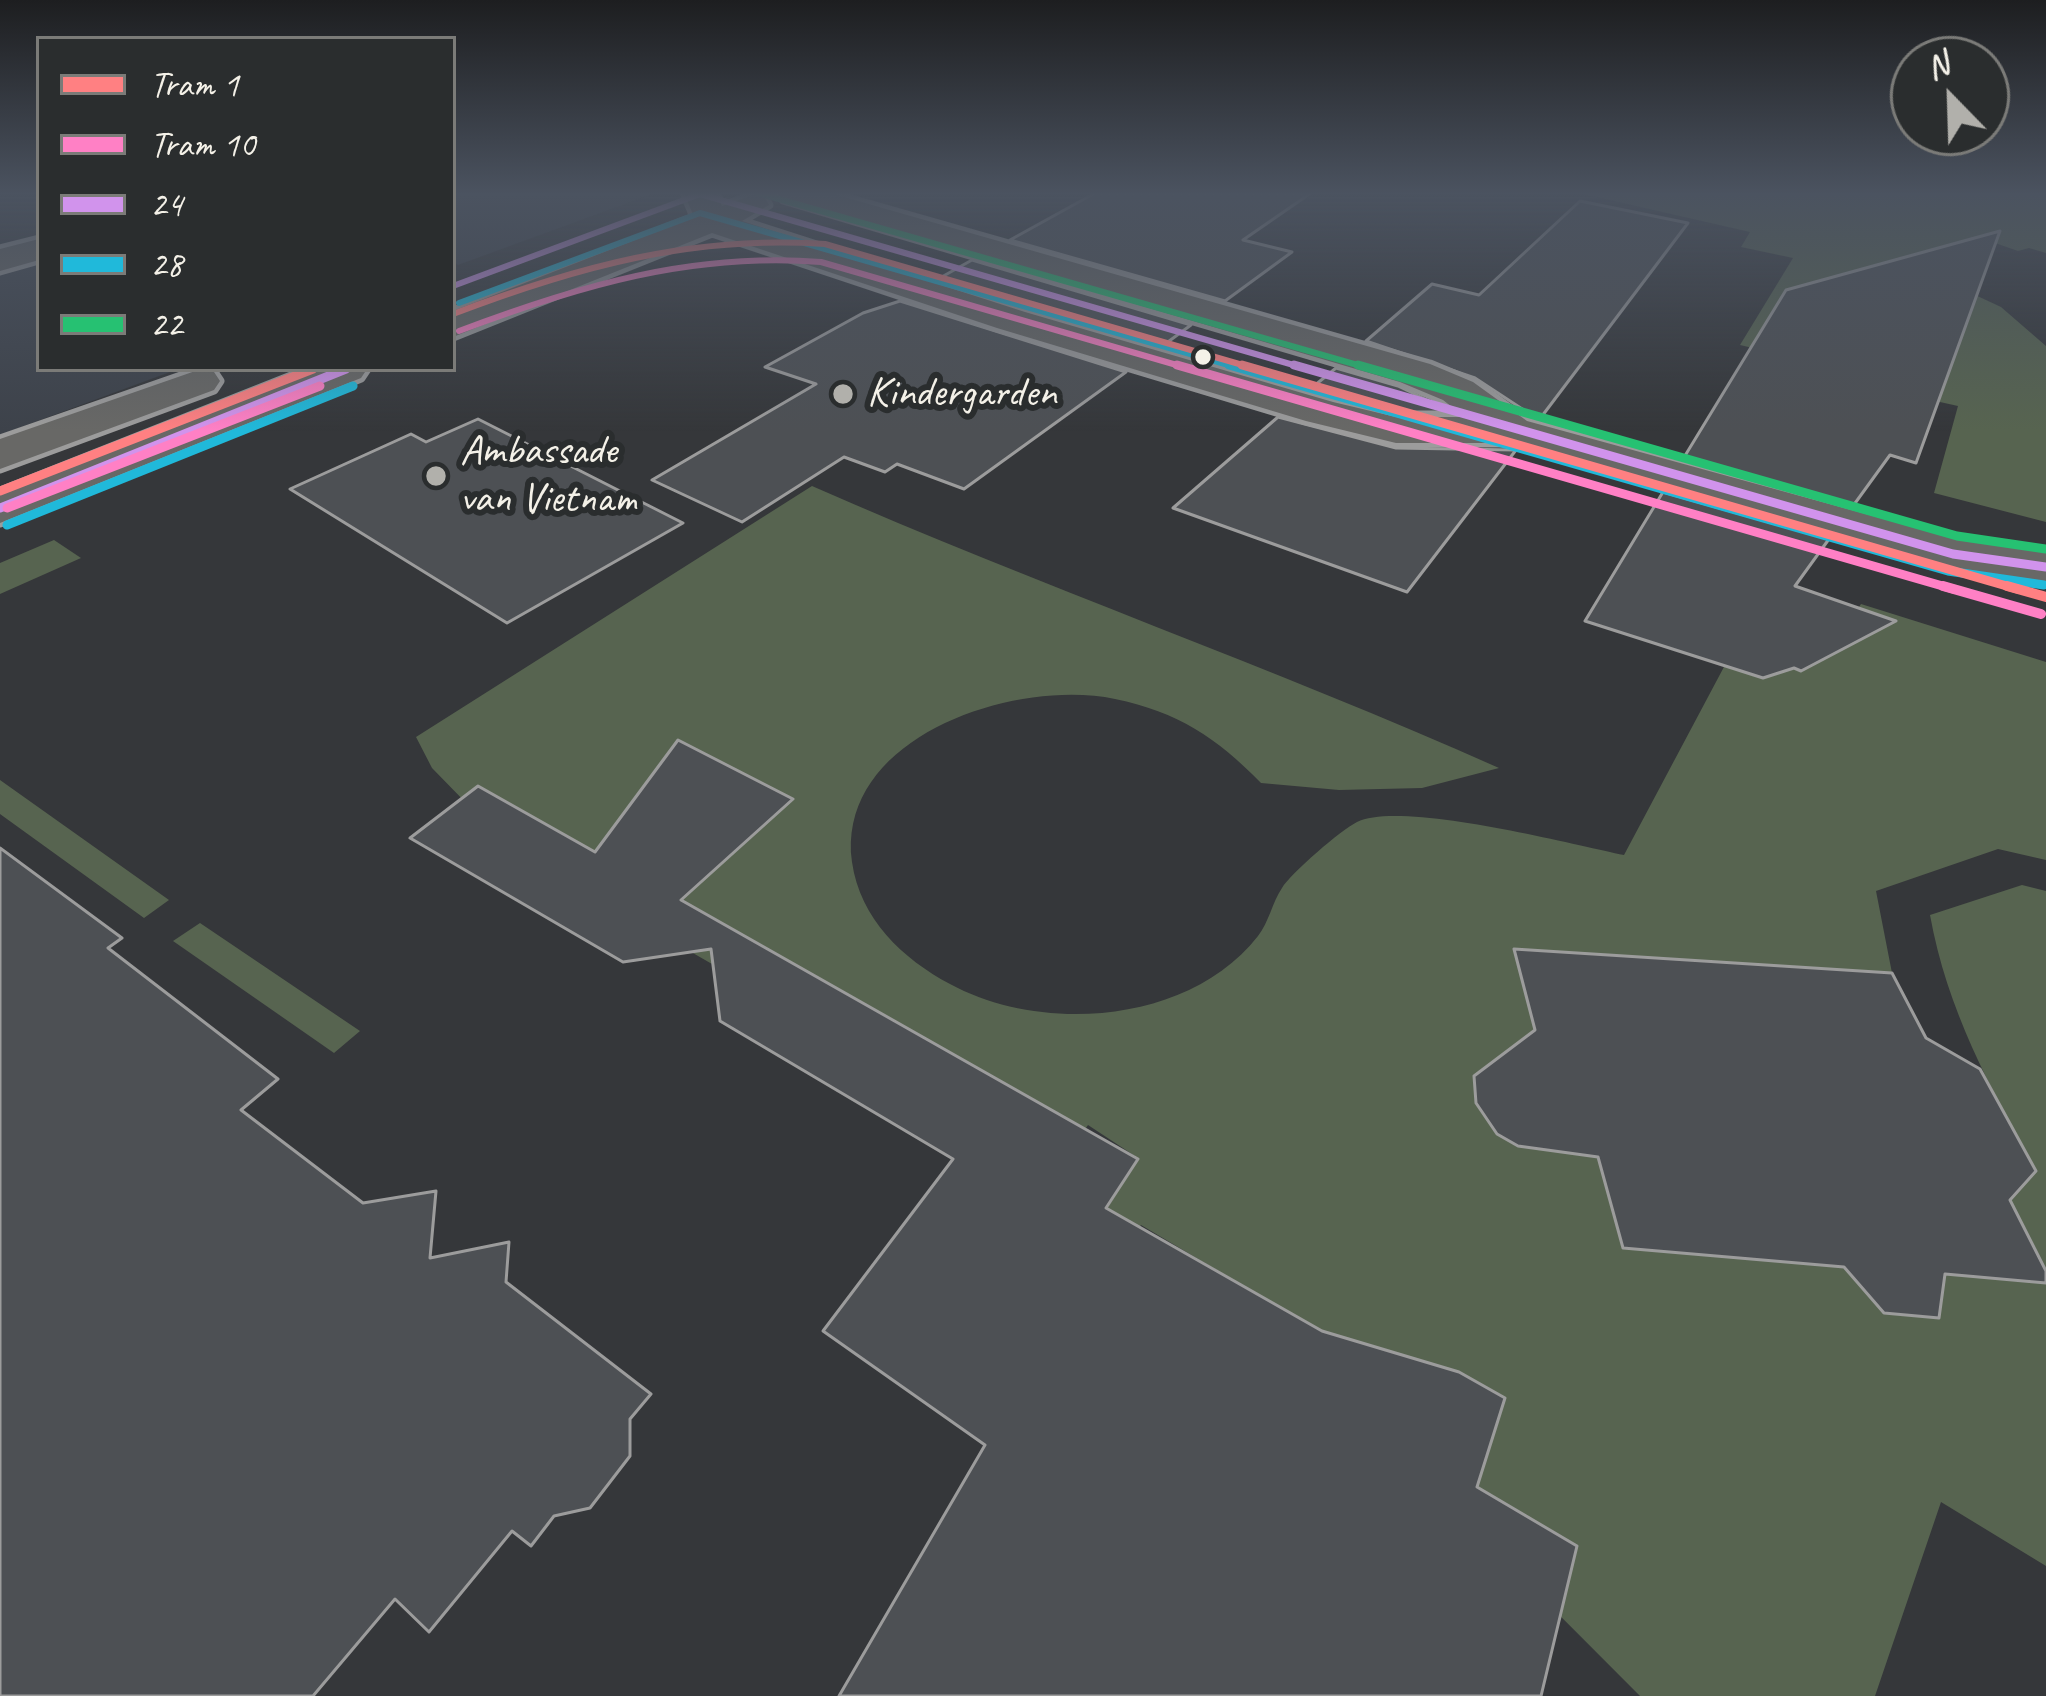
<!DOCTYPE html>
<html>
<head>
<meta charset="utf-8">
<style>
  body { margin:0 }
  #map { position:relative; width:2046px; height:1696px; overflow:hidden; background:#35373a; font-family:Caveat,sans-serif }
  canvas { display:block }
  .legend { position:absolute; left:36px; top:36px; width:420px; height:336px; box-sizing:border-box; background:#2a2d2e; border:3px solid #7b7b78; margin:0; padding:15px 21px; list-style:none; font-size:36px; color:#f4f1e8 }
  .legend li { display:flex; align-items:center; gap:24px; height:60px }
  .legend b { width:60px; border:3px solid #7b7b78 }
  .north { position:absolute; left:1890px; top:36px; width:120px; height:120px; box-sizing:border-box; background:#2a2d2e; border:3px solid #7b7b78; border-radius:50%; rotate:337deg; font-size:33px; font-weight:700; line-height:48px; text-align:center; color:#f4f1e8 }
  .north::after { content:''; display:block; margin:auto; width:42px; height:54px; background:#b1b0ab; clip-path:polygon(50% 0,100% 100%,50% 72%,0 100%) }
</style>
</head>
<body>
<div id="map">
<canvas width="2046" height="1696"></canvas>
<ul class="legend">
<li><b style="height:15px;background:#ff8082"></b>Tram 1</li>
<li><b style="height:15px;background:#ff80c5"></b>Tram 10</li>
<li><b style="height:15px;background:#d193ec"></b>24</li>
<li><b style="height:15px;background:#20b9da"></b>28</li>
<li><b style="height:15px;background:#26c172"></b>22</li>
</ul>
<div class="north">N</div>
</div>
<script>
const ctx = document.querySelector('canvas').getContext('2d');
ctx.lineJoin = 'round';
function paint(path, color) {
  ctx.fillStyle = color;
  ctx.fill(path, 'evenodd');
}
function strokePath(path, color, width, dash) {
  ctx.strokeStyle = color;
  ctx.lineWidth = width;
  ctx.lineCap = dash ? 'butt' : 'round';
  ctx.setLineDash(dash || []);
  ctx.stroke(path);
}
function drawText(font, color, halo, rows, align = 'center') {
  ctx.font = font + ' Caveat,sans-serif';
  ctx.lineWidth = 12;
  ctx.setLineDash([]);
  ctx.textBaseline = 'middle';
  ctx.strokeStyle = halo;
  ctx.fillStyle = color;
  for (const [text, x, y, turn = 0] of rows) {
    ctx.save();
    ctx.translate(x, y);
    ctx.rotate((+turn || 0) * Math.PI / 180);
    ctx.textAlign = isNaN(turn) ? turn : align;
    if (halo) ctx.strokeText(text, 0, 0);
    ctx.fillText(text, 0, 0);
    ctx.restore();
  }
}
paint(new Path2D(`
  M453,193H655L458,265L453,262Z
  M39,249V369H178L0,435V260Z`), '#3d424a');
paint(new Path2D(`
  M1579,193H2046V253L2029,248L2018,251L1978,237L1933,250L1943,280L2001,307L2046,346V522L1934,493L1958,406L1913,396L1915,386L1740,345L1793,258L1741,247L1750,232Z
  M812,486C1039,586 1273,667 1499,768L1422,788L1339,790L1261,783C1216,737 1178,712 1115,699C1016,678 836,736 852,862C860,919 903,959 950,984C1042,1034 1189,1024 1258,936C1269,922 1272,903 1282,888C1291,873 1341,830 1357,822C1400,800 1571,844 1624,855L1725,665L1763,678L1777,673L1781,664L1852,618L1861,604L2046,662V860L1998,849L1876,891L1892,973L1514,950L1543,1061L1844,1267L1884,1313L1938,1318L1945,1274L2046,1283V1566L1941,1502L1875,1696H1640L1284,1339L1257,1294L1141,1225L1127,1247L1096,1227L1138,1158L1088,1125L1077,1141L968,1111L510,848L432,768L416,737Z
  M54,540L81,558L0,594V563Z
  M0,780L169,900L144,918L0,814Z
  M2022,885L2046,891V1271L2010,1200L2036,1171C1990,1087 1947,1010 1930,915Z
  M200,923L360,1031L334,1053L173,941Z`), '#576450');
const building = new Path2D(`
  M1095,193H1311L1243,240L1292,252L1225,301L1010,240Z
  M1580,201L1688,223L1539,420L1475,378L1366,341L1432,284L1479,295Z
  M2000,231L1916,463L1890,455L1853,506L1683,459L1786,290Z
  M972,260L1191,325L1161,347L938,279Z
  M900,301L1126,372L964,489L897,464L885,472L844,457L742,522L652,480L816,384L765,367L863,313Z
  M1336,368L1398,386L1452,412H1397L1309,390Z
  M1278,417L1396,448L1516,450L1407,592L1173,508Z
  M478,419L683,523L507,623L290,489L411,434L426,442Z
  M1663,492L1829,539L1795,586L1896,621L1801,671L1794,668L1763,678L1585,621Z
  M678,740L793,799L681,900L1138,1159L1106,1208L1322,1331L1459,1372L1505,1398L1477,1487L1577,1546L1541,1696H839L985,1445L823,1331L953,1159L720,1021L711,949L623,962L410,838L478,786L595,852Z
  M0,848L122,938L108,948L278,1079L241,1110L363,1203L436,1191L430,1258L509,1242L506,1282L651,1394L630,1419V1456L590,1508L554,1516L531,1546L512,1531L429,1632L395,1599L313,1696H0Z
  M1514,949L1892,973L1926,1038L1980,1069L2036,1171L2010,1200L2046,1271V1283L1945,1274L1939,1318L1884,1313L1844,1267L1623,1248L1598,1157L1518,1146L1497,1134L1476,1103L1474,1076L1535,1030Z`);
paint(building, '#4d5054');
strokePath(building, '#9c9c9c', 3);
const minor = new Path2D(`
  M684,193H716L722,206L753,195L765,198L769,205L742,221L1025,312L1333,402L1396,417H1465L1443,400L1400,382L783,200L778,193H830L1430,364L1473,382L1527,421L1957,539L2046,552V582L1935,565L1509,443H1396L1306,421L997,328L712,233L453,337V311L694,217Z
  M39,239V260L0,271V249Z
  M201,369L214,372L220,381L214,390L0,469V439Z
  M309,369H367L361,378L0,523V491Z`);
strokePath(minor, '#9c9c9c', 9);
paint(minor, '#686866');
strokePath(new Path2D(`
  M453,286L700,194L1304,368`), '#d193ec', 6);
strokePath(new Path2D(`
  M1294,365L1953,554L2046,567
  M0,508L346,369`), '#d193ec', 9);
strokePath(new Path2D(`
  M459,303L700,213L1239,368`), '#20b9da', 6);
strokePath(new Path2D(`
  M1229,365L1948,571L2044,585
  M7,525L353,386`), '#20b9da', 9);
strokePath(new Path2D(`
  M758,193L1368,368`), '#26c172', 6);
strokePath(new Path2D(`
  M1358,365L1957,536L2046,549`), '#26c172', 9);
strokePath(new Path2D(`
  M453,314C576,267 692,235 825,244L1253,368`), '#ff8082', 6);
strokePath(new Path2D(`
  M1242,365L2017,589
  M0,491L313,369`), '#ff8082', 9);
strokePath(new Path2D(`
  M2007,586L2046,597`), '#ff8082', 10);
strokePath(new Path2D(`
  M459,331C578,286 692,252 821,262L1187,368`), '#ff80c5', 6);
strokePath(new Path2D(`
  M1177,365L1953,589
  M7,508L320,386`), '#ff80c5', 9);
strokePath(new Path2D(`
  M1943,586L2041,614`), '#ff80c5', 10);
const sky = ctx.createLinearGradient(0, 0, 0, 431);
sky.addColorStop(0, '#1d1e20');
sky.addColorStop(0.45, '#4b5360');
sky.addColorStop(1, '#4b536000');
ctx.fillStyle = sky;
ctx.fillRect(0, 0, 2046, 431);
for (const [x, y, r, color] of [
  [1203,357,10,"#f4f1e8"],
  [843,394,12,"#b1b0ab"],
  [436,476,12,"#b1b0ab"]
]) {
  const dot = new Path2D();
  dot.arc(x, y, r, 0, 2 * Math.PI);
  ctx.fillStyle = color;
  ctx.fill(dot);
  strokePath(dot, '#2a2d2e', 4.5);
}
drawText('42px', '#f4f1e8', '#2a2d2e', [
  ["Kindergarden",867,394],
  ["Ambassade",460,452],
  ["van Vietnam",460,500]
], 'left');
</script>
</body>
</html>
